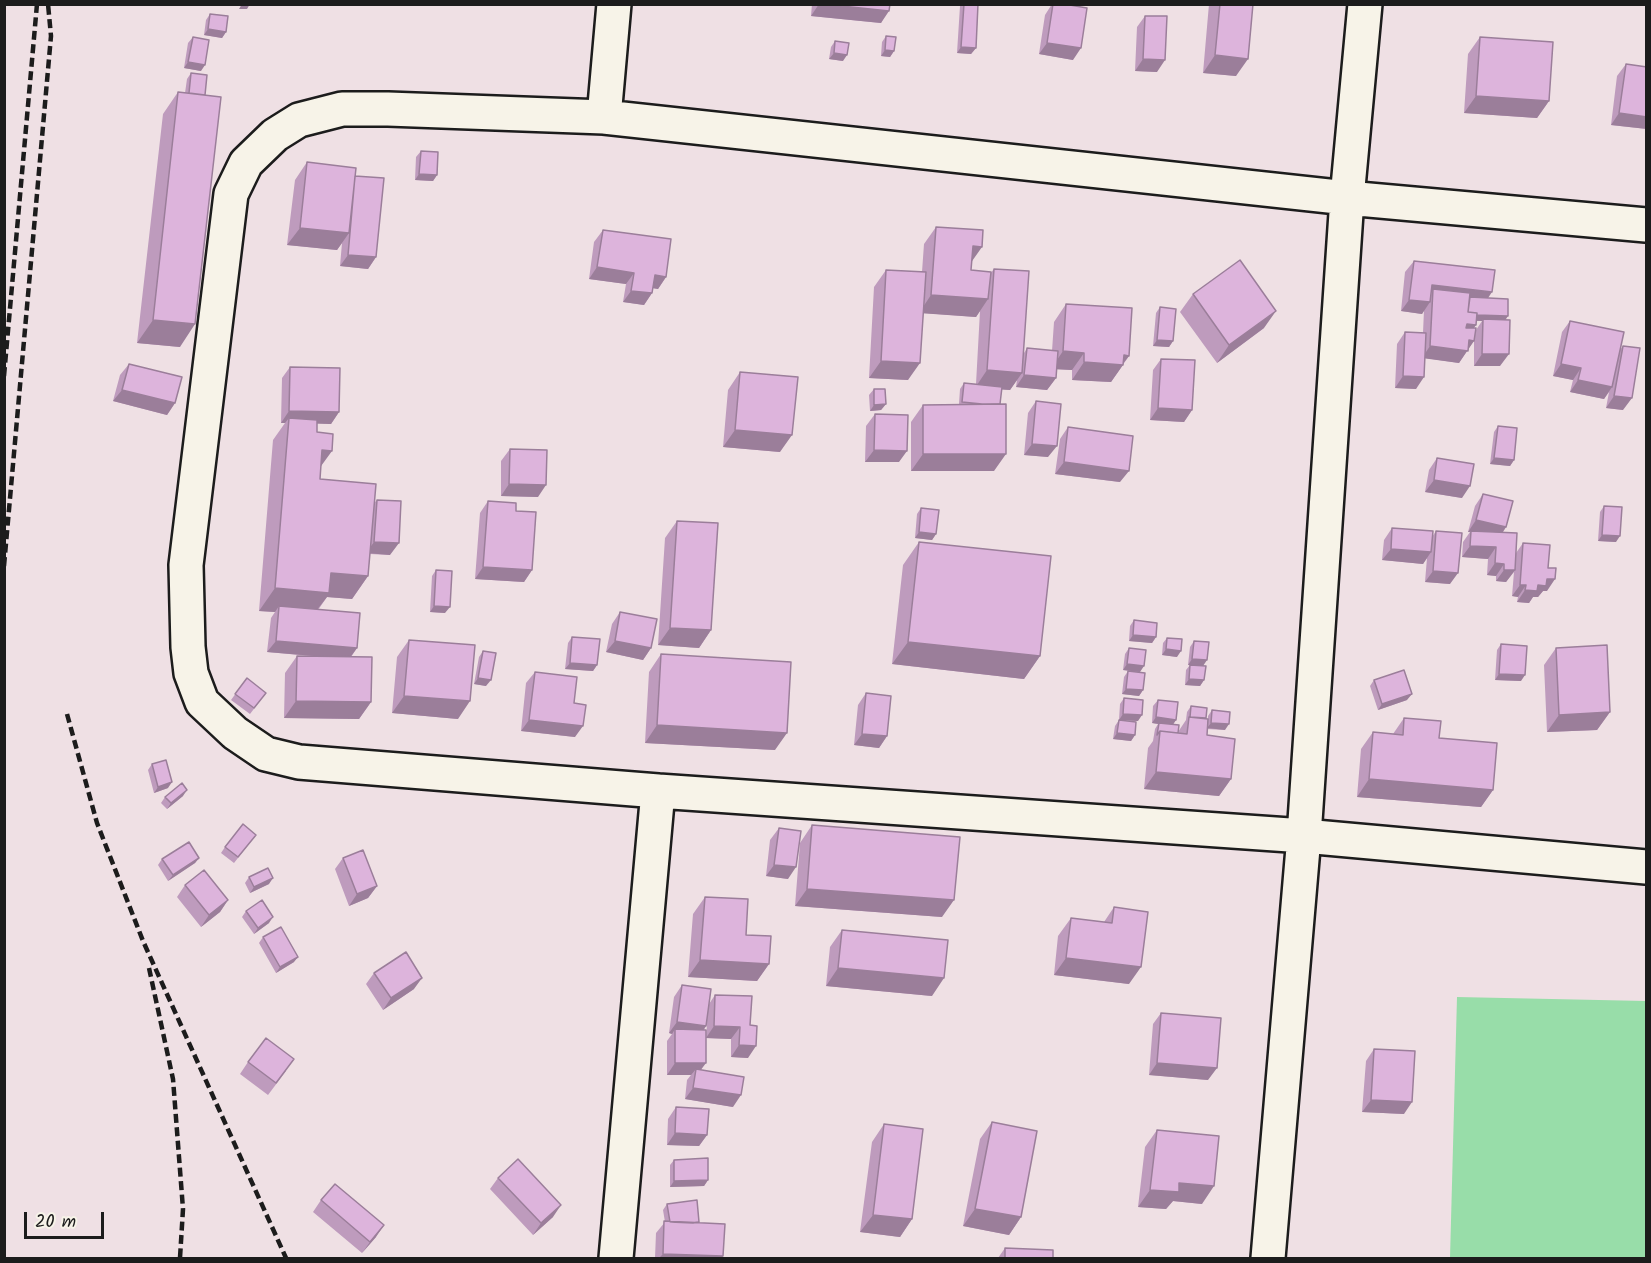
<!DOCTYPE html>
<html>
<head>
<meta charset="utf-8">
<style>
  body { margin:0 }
  #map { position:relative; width:1651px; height:1263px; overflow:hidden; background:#efe0e4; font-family:Kalam,sans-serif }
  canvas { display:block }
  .frame { position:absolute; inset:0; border:6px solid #1c1c1c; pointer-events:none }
  .scale { position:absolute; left:24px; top:1212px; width:80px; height:27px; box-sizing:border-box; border:3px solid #1c1c1c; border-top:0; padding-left:8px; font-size:18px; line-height:21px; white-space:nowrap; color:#1c1c1c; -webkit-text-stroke:4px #f7f3e8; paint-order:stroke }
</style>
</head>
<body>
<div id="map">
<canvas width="1651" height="1263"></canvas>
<div class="frame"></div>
<div class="scale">20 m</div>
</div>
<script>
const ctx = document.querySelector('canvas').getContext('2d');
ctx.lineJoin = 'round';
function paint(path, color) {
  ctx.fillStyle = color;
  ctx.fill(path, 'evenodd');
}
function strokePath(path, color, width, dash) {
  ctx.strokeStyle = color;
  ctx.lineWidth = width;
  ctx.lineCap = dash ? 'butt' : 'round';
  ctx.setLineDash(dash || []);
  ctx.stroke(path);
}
paint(new Path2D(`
  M1457,997L1646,1001V1258H1450Z`), '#98dda9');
const minor = new Path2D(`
  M604,117L614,4
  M1646,225L1347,198L604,117L388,109H342L299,120L275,135L246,163L231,194L186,565L188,647L191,673L202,702L235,733L266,754L299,762L658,791L1304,836L1646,867
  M616,1258L658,791
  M1268,1258L1304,836L1347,198L1365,4`);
strokePath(minor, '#1c1c1c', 38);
strokePath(minor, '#f7f3e8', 33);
strokePath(new Path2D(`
  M4,376L37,4
  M4,566L51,36L48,4
  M67,714L97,823L143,941L286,1258
  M149,968L173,1079L183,1209L180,1258`), '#1c1c1c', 4.5, [9, 4.5]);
paint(new Path2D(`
  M812,4H890L881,23L811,16Z
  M961,4H978L976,48L971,54L957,53L960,6Z
  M1052,4H1064L1073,60L1039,54L1045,15Z
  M1209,4H1253L1236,76L1203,73Z
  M210,14L226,32L222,38L204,35L206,20Z
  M1145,16L1157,72L1135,71L1137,27Z
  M886,36L894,51L890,57L881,56L882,42Z
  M193,37L201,71L184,68L188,43Z
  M1480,37L1549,101L1537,118L1464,113L1468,54Z
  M835,41L843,61L829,59L831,47Z
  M1626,64L1647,67V129L1611,125L1617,76Z
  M191,73L180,347L137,343L163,114L178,92L185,93L187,79Z
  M421,151L437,175L433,181L415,180L416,157Z
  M307,162L355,176L376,257L368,269L340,266L342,243L337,250L287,245L295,180Z
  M936,227L971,262V270L990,274L994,269L1024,353L1027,348L1052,351L1054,322L1066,304L1129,356L1111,382L1072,380V370L1056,369V378L1047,390L1016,387L1017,380L1010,390L1001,389L994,471H911V422L923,405L959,404L960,389L964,383L976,384L980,311L976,317L923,313L908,380L869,378L874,287L886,270L922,272L924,244Z
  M603,230L666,277L658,289L653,288L652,293L644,305L623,302L626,284L589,279L594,242Z
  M1414,261L1488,298L1505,320L1500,366H1474V340L1459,363L1425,358L1416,389L1395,388L1397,344L1405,332L1423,333L1424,310L1422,314L1401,311L1405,272ZM1476,321H1482L1476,330L1473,328L1476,325Z
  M1193,294L1264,328L1217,363L1180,312Z
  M1160,307L1173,341L1169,347L1153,346L1156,313Z
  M1570,321L1620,350L1623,346V410L1606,408L1609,392L1604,399L1570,392L1573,380L1553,376L1562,332Z
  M1161,359L1192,410L1184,422L1150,420L1153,370Z
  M129,364L175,403L167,415L113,401L120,375Z
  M290,367L339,412L331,424L317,423V432L321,466L320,479L374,503L377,500L390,555L370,554L368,576L352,599L327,597L318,610L357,648L351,657L371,702L359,719L284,718L285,673L297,656H311L267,652L271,618L275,612L259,611L273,440L285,423H281L282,378Z
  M740,372L780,452L723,447L728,390Z
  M874,389L886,404L881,410L870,411L869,395Z
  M1036,401L1048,457L1024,455L1028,413Z
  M875,414L899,462H865L866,426Z
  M1498,426L1514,460L1510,466L1490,464L1494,432Z
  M1068,427L1120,482L1055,474L1060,439Z
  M510,449L538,497L501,496V461Z
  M1437,458L1462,498L1425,492L1429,470Z
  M1483,494L1506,527L1503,532L1516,553L1523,543L1547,591H1543L1538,597H1533L1529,603L1517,602L1518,597L1512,596L1514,572L1506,582L1496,581V576L1487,575L1488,559L1462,557L1463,542L1470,532H1468L1475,506Z
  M488,501L516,511L532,570L524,582L475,579L480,513Z
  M1604,506L1616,542L1598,541L1600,512Z
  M921,508L936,534L932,540L915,538L917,514Z
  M677,521L711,630L699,648L658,645L665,538Z
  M1392,528L1432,537L1436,531L1450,584L1425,582L1427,558L1423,564L1382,560L1384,540Z
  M919,542L1040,656L1024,679L892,664L903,565Z
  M436,570L445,613L430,612L432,576Z
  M620,612L651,648L643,660L606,652L612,624Z
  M1134,620L1156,637L1152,643L1129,641L1130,626Z
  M572,637L597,665L593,671L565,669L568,643Z
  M1167,638L1177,657L1162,655L1163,643Z
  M409,640L458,719L392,713L397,657Z
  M1194,641L1203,665L1204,680L1200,686L1185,685L1186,670L1190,665H1188L1190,647Z
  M1501,644L1521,681L1495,680L1497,650Z
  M1129,648L1140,672L1143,690L1139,696L1122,694L1124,677L1128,671L1138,672L1123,670L1125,654Z
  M1556,648L1610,712L1597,730L1547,732L1544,665Z
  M483,651L486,686L474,684L479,657Z
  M661,654L775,750L645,743L649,672Z
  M535,672L574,703L575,737L521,731L526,683Z
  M247,678L266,693L250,714L231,700Z
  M1374,680L1407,700L1378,710L1370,686Z
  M866,693L887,736L879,748L854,745L858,705Z
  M1124,698L1138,721L1119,720L1120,704Z
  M1158,700L1176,720L1173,724L1178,732L1186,720L1187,712L1191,706L1206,718L1208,719V716L1212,710L1225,730L1207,729V735L1231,779L1219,796L1144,789L1148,748L1153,741L1155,729L1158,724L1152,723L1153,706Z
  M1404,718L1439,738L1493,790L1481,807L1357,797L1361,749L1373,732L1393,734Z
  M1119,720L1135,735L1131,741L1113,739L1115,726Z
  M152,764L168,788L154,793L148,770Z
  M183,796L167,809L161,803L165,797Z
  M812,825L942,917L795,906L800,843Z
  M779,828L788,879L766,876L770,840Z
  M256,835L234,863L221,853L225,847Z
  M199,858L195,863L168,881L158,865L162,859Z
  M343,858L377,886L368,898L349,906L335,869Z
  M249,877L269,884L250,893L245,883Z
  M185,885L228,900L220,912L201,927L177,897Z
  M705,897L746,935L769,964L757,981L688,977L693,914Z
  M1114,907L1129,984L1054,975L1058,936L1071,918L1104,922Z
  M246,911L269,923L254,934L242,917Z
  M842,930L932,996L826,986L830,947Z
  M263,937L294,962L276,973L259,943Z
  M374,973L414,989L383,1010L366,984Z
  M682,985L709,1004L715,995L752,996L748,1058L731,1057V1039L706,1038L701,1070L733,1107L685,1099L687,1080L691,1075H667V1041L672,1034L669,1033L674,997ZM707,1024L706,1038L704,1030Z
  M1161,1013L1208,1080L1149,1075L1153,1024Z
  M1374,1049L1404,1114L1362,1112L1366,1061Z
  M248,1062L286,1071L268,1095L240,1074Z
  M676,1107L707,1135L699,1146L667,1145L668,1119Z
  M992,1122L1021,1217L1009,1235L963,1226L980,1139Z
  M884,1124L912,1219L900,1237L860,1232L872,1142Z
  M1157,1130L1202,1204L1173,1201L1166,1209L1138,1207L1145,1147Z
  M674,1160L708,1180L704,1186L670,1187V1165Z
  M498,1178L553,1217L533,1235L490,1189Z
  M321,1200L376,1237L362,1253L313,1212Z
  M667,1204L699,1222L698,1223L723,1256L722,1258H655L656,1233L665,1222L663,1210Z
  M1005,1248L1053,1258H998Z`), '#be9bbd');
paint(new Path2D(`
  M242,4H250L247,9H239Z
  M819,4H823L889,11L881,23L811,16Z
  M208,29L226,32L222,38L204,35Z
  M1047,43L1081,48L1073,60L1039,54Z
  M961,47L976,48L971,54L957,53Z
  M885,50L894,51L890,57L881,56Z
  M834,53L847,55L843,61L829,59Z
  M1215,55L1248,59L1236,76L1203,73Z
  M1143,59L1165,60L1157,72L1135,71Z
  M188,62L205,65L201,71L184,68Z
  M1476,96L1549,101L1537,118L1464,113Z
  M1619,113L1647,117V129L1611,125Z
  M419,174L437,175L433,181L415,180Z
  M300,228L349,233L337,250L287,245Z
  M973,246L982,247L970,264Z
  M348,255L376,257L368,269L340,266Z
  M597,267L634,273L626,284L589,279Z
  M655,275L666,277L658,289L646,287Z
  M1432,285L1492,292L1484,304L1433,289L1427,297Z
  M631,291L652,293L644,305L623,302Z
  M931,295L988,299L976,317L919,313Z
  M1409,300L1430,302L1422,314L1401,311Z
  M1276,311L1264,328L1217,363L1229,345Z
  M1468,314L1508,316L1504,322L1483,319L1482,321L1463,320Z
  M153,320L195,324L180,347L137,343Z
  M1467,324L1476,325L1468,336L1458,335Z
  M1157,340L1173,341L1169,347L1153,346Z
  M1469,340L1474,341L1459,363L1422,358L1430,346Z
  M1063,351L1084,353L1072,370L1051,369Z
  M1482,354H1509L1500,366H1474Z
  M1124,355L1129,356L1122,365H1123L1111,382L1072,380L1084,362Z
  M881,361L920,363L908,380L869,378Z
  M1561,364L1581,368L1573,380L1553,376Z
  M987,370L1022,373L1010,390L975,388Z
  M1024,375L1056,378L1047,390L1016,387Z
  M1403,376L1424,377L1416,389L1395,388Z
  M1578,380L1612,387L1604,399L1570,392Z
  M122,390L175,403L167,415L113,401Z
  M1614,396L1632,398L1623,410L1606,408Z
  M886,404L881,410L870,411L874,405Z
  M1158,408L1192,410L1184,422L1150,420Z
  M289,411L339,412L331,424L289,423V418L285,423H281Z
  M735,430L792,435L780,452L723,447Z
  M1032,444L1057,446L1048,457L1024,455Z
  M322,450L332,451L316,473Z
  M874,450L907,451L899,462H865Z
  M923,454H1006L994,471H911Z
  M1494,458L1514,460L1510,466L1490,464Z
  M1064,462L1129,471L1120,482L1055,474Z
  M1434,480L1470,486L1462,498L1425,492Z
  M509,484L546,485L538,497L501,496Z
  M1476,520L1506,527L1498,539L1471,531L1470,532H1468Z
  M919,532L936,534L932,540L915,538Z
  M1602,535L1620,536L1616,542L1598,541Z
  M374,542L399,543L390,555L366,553Z
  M1470,546L1496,547L1488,559L1462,557Z
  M1391,549L1431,552L1423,564L1382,560Z
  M1495,563L1504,564L1496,576L1487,575Z
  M483,567L532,570L524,582L475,579Z
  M1504,570H1515L1506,582L1496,581Z
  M1433,571L1458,573L1450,584L1425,582Z
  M331,573L368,576L352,599L327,597L313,615L279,606L275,612L259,611L275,588Z
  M1547,579H1555L1547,591H1543L1538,597H1533L1529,603L1517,602L1525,590L1538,585Z
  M1520,585H1526L1518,597L1512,596Z
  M434,606L450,607L445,613L430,612Z
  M670,628L711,630L699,648L658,645Z
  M1133,635L1156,637L1152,643L1129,641Z
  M276,641L357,648L349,659L267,652Z
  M615,641L651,648L643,660L606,652Z
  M908,642L1040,656L1024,679L892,664Z
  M1166,649L1181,651L1177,657L1162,655Z
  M1192,659L1207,660L1203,666L1188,665Z
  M570,663L597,665L593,671L565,669Z
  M1127,664L1144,666L1140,672L1123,670Z
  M1499,674L1525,675L1521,681L1495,680Z
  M478,678L491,680L486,686L474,684Z
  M1189,679L1204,680L1200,686L1185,685Z
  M1126,689L1143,690L1139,696L1122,694Z
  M1412,694L1407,700L1378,710L1382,704Z
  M404,696L470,701L458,719L392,713Z
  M296,701L371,702L359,719L284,718Z
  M1610,712L1597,730L1547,732L1559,715Z
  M1123,714L1142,715L1138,721L1119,720Z
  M1156,717L1176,720L1172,726L1152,723Z
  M529,720L583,726L575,737L521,731Z
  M1211,723L1229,724L1225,730L1207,728Z
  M657,725L787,733L775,750L645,743Z
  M1117,733L1135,735L1131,741L1113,739Z
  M862,734L887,736L879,748L854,745Z
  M1156,772L1231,779L1219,796L1144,789Z
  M1369,779L1493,790L1481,807L1357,797Z
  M172,782L168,788L154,793L158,787Z
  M187,790L183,796L167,809L171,803Z
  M199,858L195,863L168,881L173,875Z
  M774,865L796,867L788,879L766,876Z
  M273,878L269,884L250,893L254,887Z
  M377,886L368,898L349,906L357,894Z
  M807,889L954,900L942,917L795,906Z
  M228,900L220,912L201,927L209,915Z
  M273,917L269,923L254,934L258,928Z
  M298,957L294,962L276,973L280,967Z
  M1066,958L1141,967L1129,984L1054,975Z
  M700,960L769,964L757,981L688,977Z
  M838,968L944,978L932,996L826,986Z
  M422,978L414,989L383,1010L391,998Z
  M677,1022L706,1026L698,1037L675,1029L672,1034L669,1033Z
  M714,1026L740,1027L731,1039L706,1038Z
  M739,1045L756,1046L748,1058L731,1057Z
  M675,1063H706L697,1075L696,1069L691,1075H667Z
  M1157,1063L1217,1068L1208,1080L1149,1075Z
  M693,1088L741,1095L733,1107L685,1099Z
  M1371,1100L1412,1102L1404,1114L1362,1112Z
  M675,1133L707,1135L699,1146L667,1145Z
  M708,1180L704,1186L670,1187L674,1181Z
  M1179,1183L1214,1186L1202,1204L1173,1201L1166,1209L1138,1207L1150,1190Z
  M561,1205L553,1217L533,1235L541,1223Z
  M975,1209L1021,1217L1009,1235L963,1226Z
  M873,1215L912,1219L900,1237L860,1232Z
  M384,1225L376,1237L362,1253L370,1242Z
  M663,1254L723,1256L722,1258H659Z`), '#9b7e9a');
const building = new Path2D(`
  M823,4H890L889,11Z
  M964,4H978L976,48L961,47Z
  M1053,4H1064L1087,8L1081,48L1047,43Z
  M1220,4H1253L1248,59L1215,55Z
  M210,14L228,16L226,32L208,29Z
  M1145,16H1167L1165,60L1143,59Z
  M886,36L896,37L894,51L885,50Z
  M193,37L209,40L205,65L188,62Z
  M1480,37L1553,42L1549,101L1476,96Z
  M835,41L849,43L847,55L834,53Z
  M1626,64L1647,67V117L1619,113Z
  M191,73L207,75L205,95L189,93Z
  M178,92L221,97L195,324L153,320Z
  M421,151L438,152L437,175L419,174Z
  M307,162L356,168L349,233L300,228Z
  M355,176L384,178L376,257L348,255Z
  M936,227L983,230L982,247L973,246L971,270L991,272L988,299L931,295Z
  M603,230L671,239L666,277L655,275L652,293L631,291L634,273L597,267Z
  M1240,260L1276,311L1229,345L1193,294Z
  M1414,261L1495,270L1492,292L1432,285L1430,302L1409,300Z
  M994,269L1029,271L1022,373L987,370Z
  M886,270L926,272L920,363L881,361Z
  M1433,289L1470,293L1468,312L1477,313L1476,325L1467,324L1466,328H1476L1474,341L1469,340L1468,351L1430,346Z
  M1470,297L1508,299V316L1477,315V313L1468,312Z
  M1066,304L1132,308L1129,356L1124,355L1123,365L1084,362V353L1063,351Z
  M1160,307L1176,309L1173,341L1157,340Z
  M1483,319L1510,320L1509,354H1482Z
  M1570,321L1624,332L1612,387L1578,380L1581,368L1561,364Z
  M1405,332L1426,333L1424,377L1403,376Z
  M1623,346L1640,348L1632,398L1614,396Z
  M1027,348L1058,351L1056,378L1024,375Z
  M1161,359L1195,360L1192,410L1158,408Z
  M129,364L182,377L175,403L122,390Z
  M290,367L340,368L339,412L289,411Z
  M740,372L798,377L792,435L735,430Z
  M964,383L1002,387L1000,404H982L962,402Z
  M874,389H885L886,404L874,405Z
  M1036,401L1061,404L1057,446L1032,444Z
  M1006,404V454H923V405Z
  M875,414L908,415L907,451L874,450Z
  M289,418L317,420V432L333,434L332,451L322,450L320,479L376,484L368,576L331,573L329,593L275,588Z
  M1498,426L1517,428L1514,460L1494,458Z
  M1068,427L1133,436L1129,471L1064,462Z
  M510,449L547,450L546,485L509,484Z
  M1437,458L1474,464L1470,486L1434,480Z
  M1483,494L1513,501L1506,527L1476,520Z
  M377,500L401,501L399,543L374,542Z
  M488,501L516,503V511L536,512L532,570L483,567Z
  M1604,506L1622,507L1620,536L1602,535Z
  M921,508L939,510L936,534L919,532Z
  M677,521L718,523L711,630L670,628Z
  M1392,528L1433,531L1431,552L1391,549Z
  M1436,531L1462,533L1458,573L1433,571Z
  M1471,531L1517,533L1515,570H1504V564L1495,563L1496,547L1470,546Z
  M919,542L1051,556L1040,656L908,642Z
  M1523,543L1550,545L1548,568H1556L1555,579H1547L1546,586L1538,585L1537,591L1525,590L1526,585H1520Z
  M436,570L452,571L450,607L434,606Z
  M279,606L360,613L357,648L276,641Z
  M620,612L657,619L651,648L615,641Z
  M1134,620L1157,623L1156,637L1133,635Z
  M572,637L600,639L597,665L570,663Z
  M1167,638L1182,639L1181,651L1166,649Z
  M409,640L475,645L470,701L404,696Z
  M1194,641L1209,642L1207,660L1192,659Z
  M1501,644L1527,646L1525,675L1499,674Z
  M1607,645L1610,712L1559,715L1556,648Z
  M1129,648L1146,650L1144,666L1127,664Z
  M483,651L496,653L491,680L478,678Z
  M661,654L791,662L787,733L657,725Z
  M297,656L372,657L371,702L296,701Z
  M1190,665L1206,666L1204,680L1189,679Z
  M1404,670L1412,694L1382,704L1374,680Z
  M1128,671L1145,673L1143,690L1126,689Z
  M535,672L577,677L574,703L586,705L583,726L529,720Z
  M247,678L266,693L254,708L235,694Z
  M866,693L891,696L887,736L862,734Z
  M1124,698L1143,700L1142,715L1123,714Z
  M1158,700L1178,702L1176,720L1156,717Z
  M1191,706L1207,708L1206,718L1190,717Z
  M1212,710L1230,712L1229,724L1211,723Z
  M1189,717L1208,719L1207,735L1235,739L1231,779L1156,772L1160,731L1187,734Z
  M1404,718L1441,721L1439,738L1497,743L1493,790L1369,779L1373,732L1403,735Z
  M1119,720L1136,722L1135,735L1117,733Z
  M1159,723L1179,725L1178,733L1160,731L1157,735Z
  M166,760L172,782L158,787L152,764Z
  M182,783L187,790L171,803L165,797Z
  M243,824L256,835L238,857L225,847Z
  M812,825L960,837L954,900L807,889Z
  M779,828L801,831L796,867L774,865Z
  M189,842L199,858L173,875L162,859Z
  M363,850L377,886L357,894L343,858Z
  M268,868L273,878L254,887L249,877Z
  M204,870L228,900L209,915L185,885Z
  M705,897L748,899L746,935L771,936L769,964L700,960Z
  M262,900L273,917L258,928L246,911Z
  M1114,907L1148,912L1141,967L1066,958L1071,918L1112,923Z
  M281,927L298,957L280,967L263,937Z
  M842,930L948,940L944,978L838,968Z
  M406,952L422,978L391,998L374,973Z
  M682,985L711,989L706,1026L677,1022Z
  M715,995L752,996L750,1025L757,1026L756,1046L739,1045L740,1027L714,1026Z
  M1161,1013L1221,1018L1217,1068L1157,1063Z
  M675,1029L706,1030V1063H675Z
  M266,1038L294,1059L276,1083L248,1062Z
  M1374,1049L1415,1051L1412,1102L1371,1100Z
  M696,1069L744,1077L741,1095L693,1088Z
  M676,1107L709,1109L707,1135L675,1133Z
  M992,1122L1037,1131L1021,1217L975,1209Z
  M884,1124L923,1129L912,1219L873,1215Z
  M1157,1130L1219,1136L1214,1186L1179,1183V1192L1150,1190Z
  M708,1158V1180L674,1181V1160Z
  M518,1159L561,1205L541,1223L498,1178Z
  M335,1184L384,1225L370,1242L321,1200Z
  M697,1200L699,1222L693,1223L670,1222L667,1204Z
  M664,1221L725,1224L723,1256L663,1254Z
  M1005,1248L1053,1250V1258H1005Z`);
paint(building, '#ddb4dc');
strokePath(building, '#9b7e9a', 1.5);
</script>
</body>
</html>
